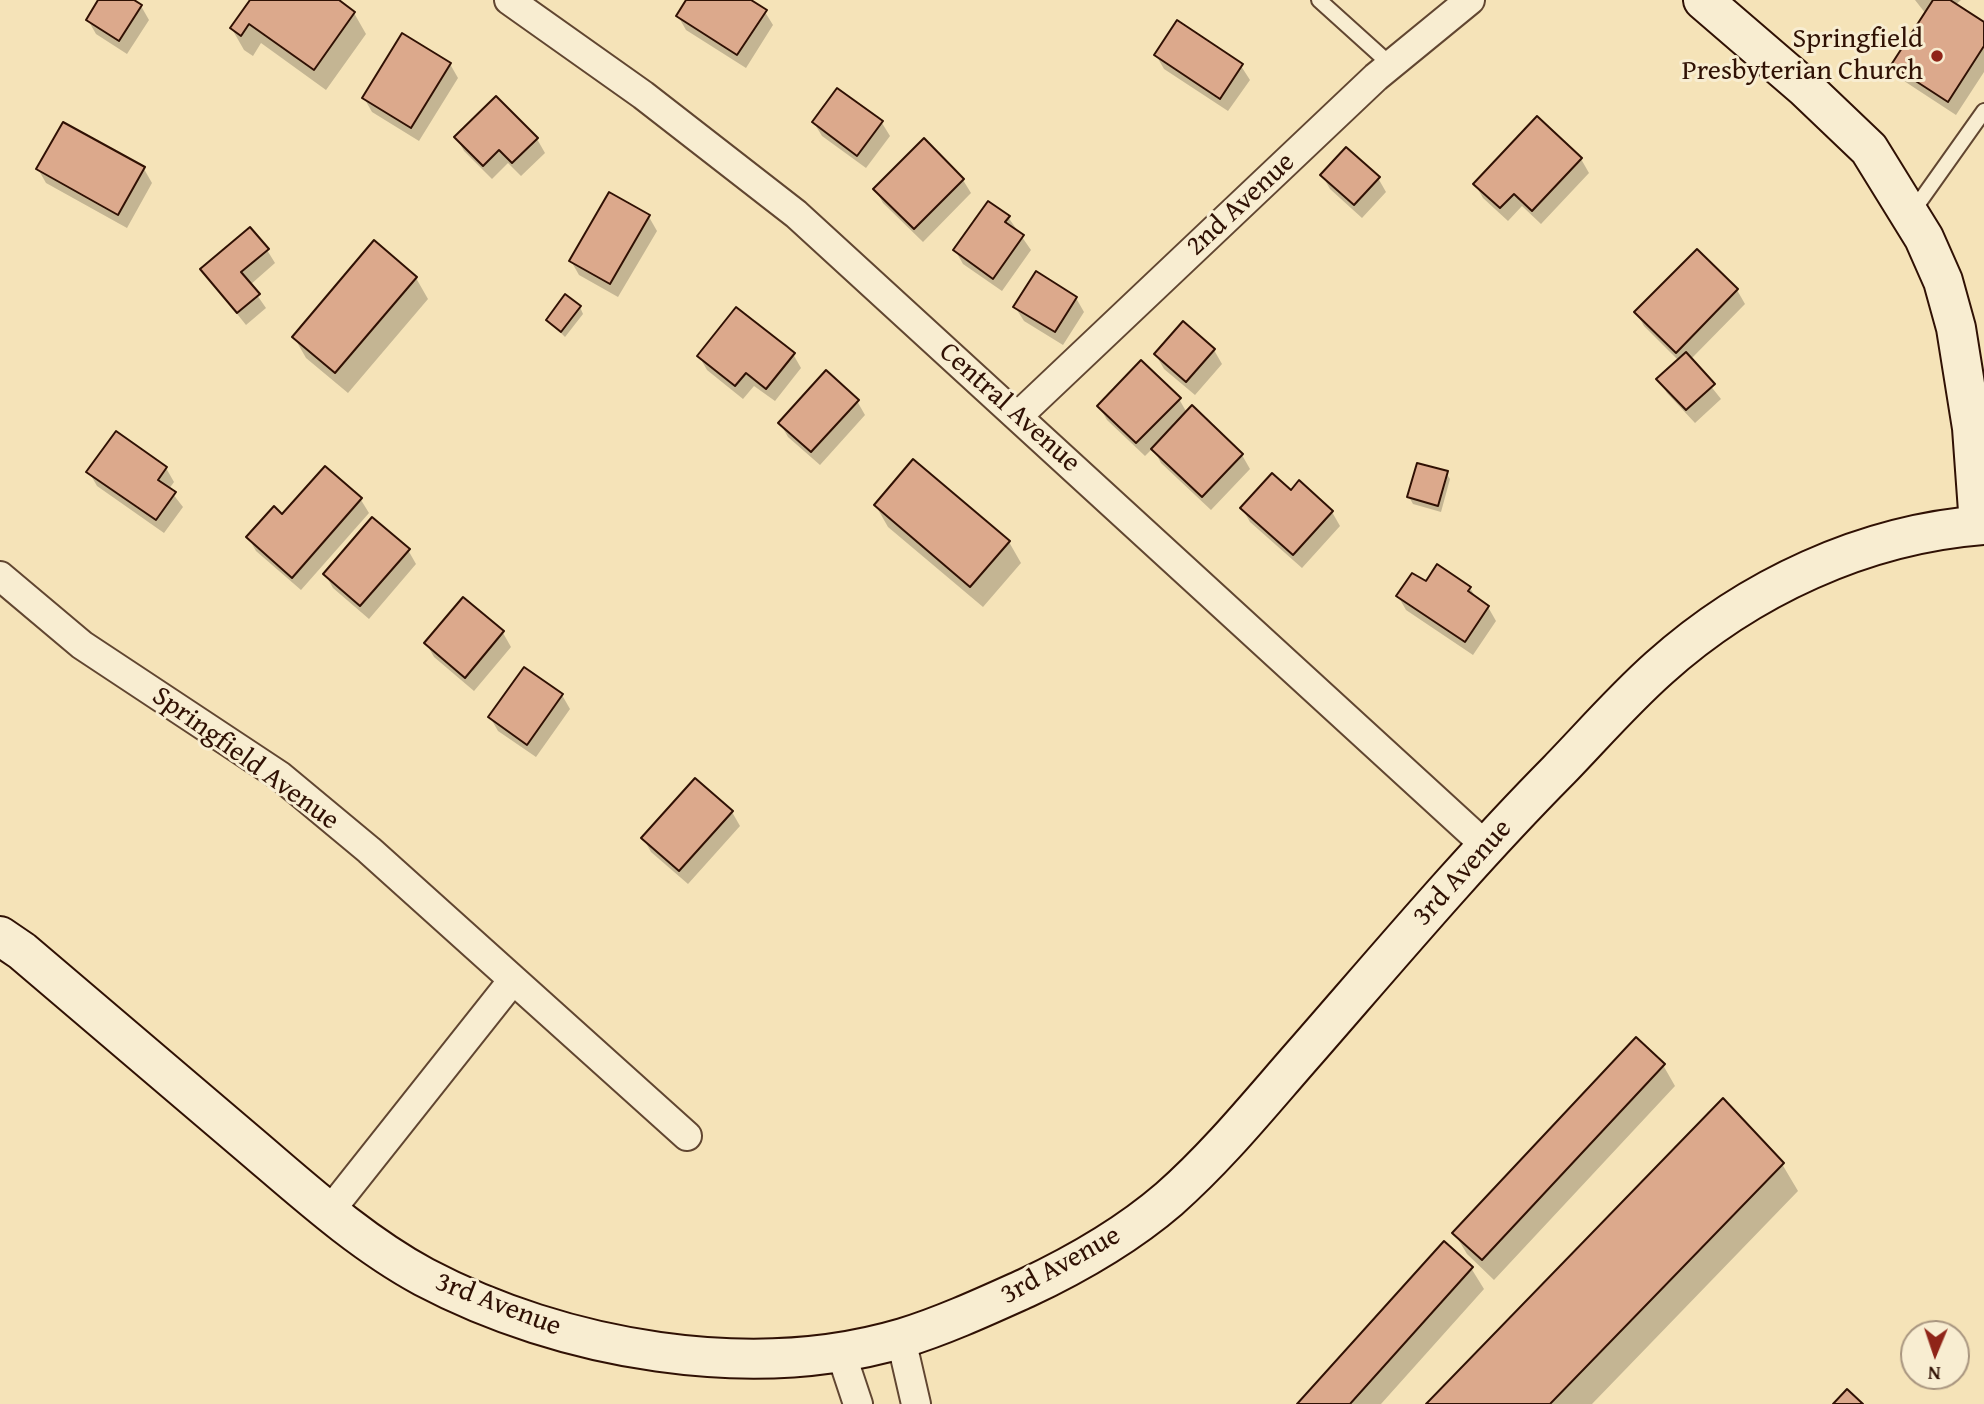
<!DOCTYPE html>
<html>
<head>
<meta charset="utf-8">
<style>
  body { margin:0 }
  #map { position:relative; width:1984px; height:1404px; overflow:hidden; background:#f5e3b8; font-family:"Gentium Book Plus",serif }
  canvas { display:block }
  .north { position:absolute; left:1900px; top:1320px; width:70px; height:70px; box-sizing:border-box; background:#f8edd1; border:2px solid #a8957f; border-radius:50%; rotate:182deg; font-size:19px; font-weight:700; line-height:28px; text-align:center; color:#301104 }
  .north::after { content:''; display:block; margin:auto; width:24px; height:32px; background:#8f2418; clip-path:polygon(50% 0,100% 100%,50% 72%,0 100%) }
</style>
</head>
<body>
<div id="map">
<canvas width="1984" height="1404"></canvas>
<div class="north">N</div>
</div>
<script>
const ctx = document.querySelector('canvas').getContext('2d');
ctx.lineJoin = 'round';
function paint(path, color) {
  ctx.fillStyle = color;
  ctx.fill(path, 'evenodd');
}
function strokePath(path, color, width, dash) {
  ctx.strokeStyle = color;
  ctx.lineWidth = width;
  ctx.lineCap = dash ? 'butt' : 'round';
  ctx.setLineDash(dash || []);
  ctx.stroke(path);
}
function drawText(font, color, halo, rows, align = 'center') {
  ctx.font = font + ' "Gentium Book Plus",serif';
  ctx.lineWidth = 6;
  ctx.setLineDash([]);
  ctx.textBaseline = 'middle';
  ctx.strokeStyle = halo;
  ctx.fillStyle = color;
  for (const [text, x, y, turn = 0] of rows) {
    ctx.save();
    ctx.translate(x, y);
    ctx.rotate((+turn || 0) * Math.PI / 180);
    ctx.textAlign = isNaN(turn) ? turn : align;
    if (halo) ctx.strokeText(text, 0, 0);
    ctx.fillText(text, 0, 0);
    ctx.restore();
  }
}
paint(new Path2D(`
  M100,0H131L141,6L149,20L127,54L96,34L88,20Z
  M252,0H336L354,13L366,34L326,90L261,43L253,56L244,50L232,29Z
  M688,0H747L765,12L773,25L746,68L686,30L678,16Z
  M1915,0H1961L1955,5L1984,24V72L1956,115L1901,79L1893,65L1926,14Z
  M1156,55L1241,66L1250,80L1228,111L1164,69Z
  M450,64L458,78L419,141L372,112L364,98Z
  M496,98L537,139L545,153L521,176L508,163L492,179L464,151L456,137Z
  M814,123H882L890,136L866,168L822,136Z
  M1581,159L1589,173L1541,224L1522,206L1508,221L1483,198L1475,184Z
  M38,169H144L152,183L127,228L46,183Z
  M1322,175L1378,178L1386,192L1362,218L1330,189Z
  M963,180L971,193L923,242L883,203L875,189Z
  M649,217L657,231L618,297L579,275L571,261Z
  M1008,217L1031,250L1002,291L963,264L955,250Z
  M267,250L275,263L250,285L266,308L246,325L202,270Z
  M416,278L428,299L348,393L306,358L294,337Z
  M1737,290L1745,304L1690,360L1721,399L1695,423L1667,393L1659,380L1679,361L1644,326L1636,312Z
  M1076,298L1084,312L1063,345L1024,321L1015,307Z
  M580,307L583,314L565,337L548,320Z
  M1214,350L1222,364L1195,395L1164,369L1156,355Z
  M793,354L801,368L775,401L754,386L743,399L707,370L699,356Z
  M1179,399L1187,413L1192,408L1242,455L1250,469L1211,510L1161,463L1153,448L1145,456L1107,420L1099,406Z
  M857,401L865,415L820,465L788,437L780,423Z
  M166,468L174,482L169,489L183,507L164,533L97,486L89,472Z
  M325,468L361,500L369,513L301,590L256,551L248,537L283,516Z
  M1446,473L1450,479L1441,512L1413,504L1409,497Z
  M1291,492L1332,512L1340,526L1302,568L1250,522L1242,508Z
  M876,506L1009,542L1021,563L983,607L888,527Z
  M408,550L416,564L369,619L333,588L325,574Z
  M1426,584L1470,588L1477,599L1488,607L1496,621L1473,655L1406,610L1398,596Z
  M463,599L503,633L511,647L474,691L434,657L426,643Z
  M562,695L570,709L536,757L498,731L490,717Z
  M732,812L740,826L688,884L651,852L643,838Z
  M1663,1065L1675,1086L1494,1280L1467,1254L1455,1234Z
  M1782,1164L1798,1191L1592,1404H1429Z
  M1471,1268L1484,1289L1381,1404H1300Z`), '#0003');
const building = new Path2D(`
  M98,0H134L142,5L119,41L86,20Z
  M250,0H339L355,12L314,70L249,24L241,36L230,28Z
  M686,0H751L767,10L737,55L676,16Z
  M1933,0H1950L1984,22V46L1948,102L1891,65Z
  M1177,20L1243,64L1220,99L1154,55Z
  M402,33L451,63L411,128L362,98Z
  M837,88L883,121L857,156L812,122Z
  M496,96L538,138L512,163L499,150L483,166L454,137Z
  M1537,116L1582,158L1532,211L1514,194L1500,208L1473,184Z
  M63,122L145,167L118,215L36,169Z
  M924,138L964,179L914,229L873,189Z
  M1346,147L1380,177L1354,205L1320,175Z
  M609,192L650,215L610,284L569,261Z
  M988,201L1010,216L1005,222L1024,235L993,279L953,250Z
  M250,227L269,249L241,272L260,294L237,313L200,269Z
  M374,240L417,277L335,373L292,337Z
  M1697,249L1738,289L1676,353L1634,312Z
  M1036,271L1077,297L1055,332L1013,307Z
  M565,294L581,306L561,332L546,320Z
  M736,307L795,353L766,389L746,373L735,386L697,356Z
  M1183,321L1215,349L1186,382L1154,354Z
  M1686,352L1715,384L1686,410L1656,379Z
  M1141,360L1181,398L1136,443L1097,406Z
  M826,370L859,400L811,452L778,423Z
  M1192,405L1243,454L1202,497L1151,449Z
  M116,431L167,467L158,480L176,492L156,520L86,472Z
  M913,459L1010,541L970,587L874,505Z
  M1417,463L1448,471L1438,506L1407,497Z
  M325,466L362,498L292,578L246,537L274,506L282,514Z
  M1272,473L1291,490L1299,480L1333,511L1293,555L1240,508Z
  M372,517L410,549L360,606L323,574Z
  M1437,564L1471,587L1468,591L1489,606L1465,642L1396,596L1412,573L1426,581Z
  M463,597L504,631L465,678L424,643Z
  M524,667L563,694L527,745L488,717Z
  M695,778L733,811L679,871L641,838Z
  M1636,1037L1665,1064L1482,1260L1452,1233Z
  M1723,1098L1784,1163L1550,1404H1426Z
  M1444,1241L1473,1267L1350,1404H1297Z
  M1847,1389L1863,1404H1833Z`);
paint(building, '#dca98c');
strokePath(building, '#301104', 2);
const lane = new Path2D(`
  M1319,0L1391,65
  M1913,211L1984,111`);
const street = new Path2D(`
  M509,0L643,95L796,214L1485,845
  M1018,416L1376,77L1470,0
  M0,576L82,645L280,776L369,850L687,1136
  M329,1212L513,980
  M901,1339L916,1404
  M840,1350L858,1404`);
const secondary = new Path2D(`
  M1703,0L1804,87L1869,149L1924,238L1943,281L1956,328L1972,428L1979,525
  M0,936L22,951C98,1016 175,1081 251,1146C305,1192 361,1243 424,1277C562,1350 751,1383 903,1338C945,1325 986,1306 1026,1288C1077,1264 1126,1236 1169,1199C1220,1154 1263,1100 1308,1049C1390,955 1470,860 1558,771C1591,737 1623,700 1659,668C1748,588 1864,534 1984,525`);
strokePath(lane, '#614631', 18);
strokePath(street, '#614631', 32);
strokePath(secondary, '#301104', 42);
strokePath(lane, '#f8edd1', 14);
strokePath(street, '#f8edd1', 28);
strokePath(secondary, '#f8edd1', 38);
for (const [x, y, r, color] of [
  [1937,56,7,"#8f2418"]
]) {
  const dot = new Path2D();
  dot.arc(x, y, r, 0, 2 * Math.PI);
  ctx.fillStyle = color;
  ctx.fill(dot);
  strokePath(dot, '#f8edd1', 2.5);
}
drawText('28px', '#301104', '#f8edd1', [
  ["Springfield",1923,40],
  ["Presbyterian Church",1923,72]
], 'right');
drawText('28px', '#301104', '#f8edd1', [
  ["2nd Avenue",1241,205,-43],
  ["Central Avenue",1009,408,42],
  ["Springfield Avenue",245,759,36],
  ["3rd Avenue",1463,873,-48],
  ["3rd Avenue",1061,1266,-29],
  ["3rd Avenue",498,1305,21]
]);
</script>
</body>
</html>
